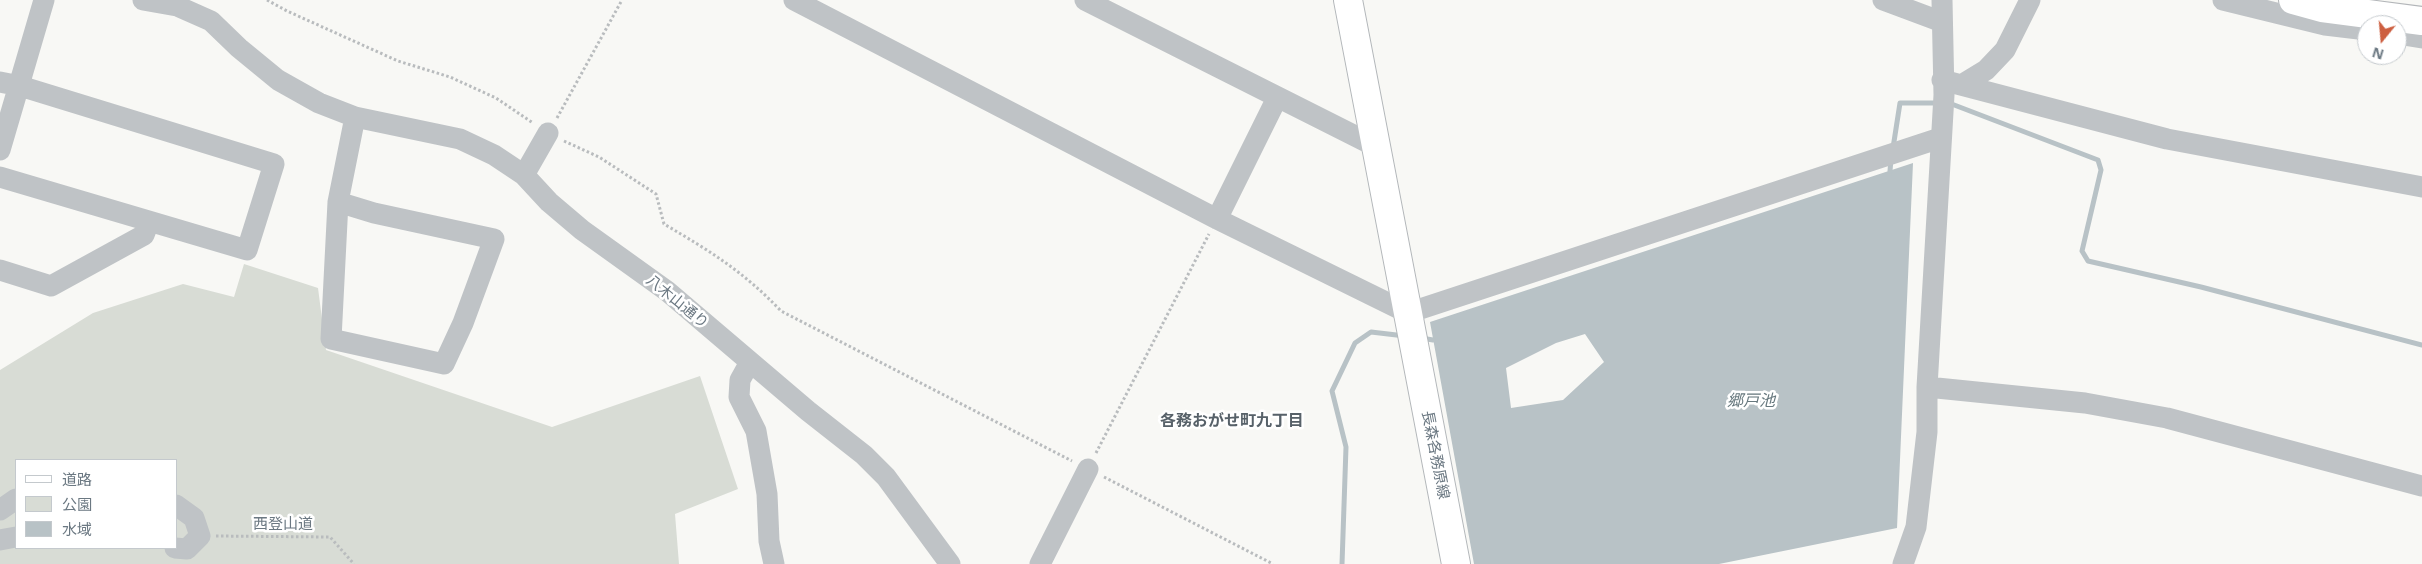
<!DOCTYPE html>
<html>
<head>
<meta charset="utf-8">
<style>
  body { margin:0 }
  #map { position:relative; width:2422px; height:564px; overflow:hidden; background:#f8f8f5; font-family:"Noto Sans","Noto Sans JP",sans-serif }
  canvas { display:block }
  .legend { position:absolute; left:15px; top:459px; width:162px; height:90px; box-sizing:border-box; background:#fff; border:1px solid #c4c9cd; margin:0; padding:6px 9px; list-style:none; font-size:15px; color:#6b7882 }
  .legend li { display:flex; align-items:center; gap:10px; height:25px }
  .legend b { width:25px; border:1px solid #c4c9cd }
  .north { position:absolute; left:2357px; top:15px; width:50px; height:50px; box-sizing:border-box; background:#fff; border:1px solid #c4c9cd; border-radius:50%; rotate:197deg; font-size:14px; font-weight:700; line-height:20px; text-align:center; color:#6b7882 }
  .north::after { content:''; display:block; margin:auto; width:18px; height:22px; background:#cd5f40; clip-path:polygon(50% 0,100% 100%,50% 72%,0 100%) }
</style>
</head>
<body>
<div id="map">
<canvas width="2422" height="564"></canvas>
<ul class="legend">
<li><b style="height:6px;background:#fff"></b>道路</li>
<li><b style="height:14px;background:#d8dcd5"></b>公園</li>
<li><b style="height:14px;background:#b8c2c6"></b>水域</li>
</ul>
<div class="north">N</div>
</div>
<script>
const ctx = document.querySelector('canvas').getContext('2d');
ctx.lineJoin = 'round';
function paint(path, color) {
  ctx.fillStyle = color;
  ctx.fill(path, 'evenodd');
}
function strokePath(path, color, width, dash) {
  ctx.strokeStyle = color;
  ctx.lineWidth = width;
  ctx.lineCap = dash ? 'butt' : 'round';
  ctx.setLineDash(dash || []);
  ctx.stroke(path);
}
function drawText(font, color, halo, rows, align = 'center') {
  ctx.font = font + ' "Noto Sans","Noto Sans JP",sans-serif';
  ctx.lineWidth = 5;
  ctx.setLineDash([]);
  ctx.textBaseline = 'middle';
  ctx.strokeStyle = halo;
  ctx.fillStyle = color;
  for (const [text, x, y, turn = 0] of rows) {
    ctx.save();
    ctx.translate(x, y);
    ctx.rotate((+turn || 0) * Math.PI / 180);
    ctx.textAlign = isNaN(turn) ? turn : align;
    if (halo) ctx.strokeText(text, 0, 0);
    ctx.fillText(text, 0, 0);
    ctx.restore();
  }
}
paint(new Path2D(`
  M244,264L318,288L326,350L552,427L700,376L738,489L675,514L679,564H0V370L93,313L183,284L234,297ZM16,460H176V548H16Z`), '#d8dcd5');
paint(new Path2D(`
  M1913,163L1897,528L1719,564H1474L1430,322ZM1585,334L1604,362L1563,400L1511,408L1506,368L1556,343Z`), '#b8c2c6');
strokePath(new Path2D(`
  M1949,103L2098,160L2101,170L2082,251L2088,261L2201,287L2422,345
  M1893,148L1900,103H1938
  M1890,171L1891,159
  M1421,338L1433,340
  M1342,564L1346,447L1332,391L1355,343L1371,332L1405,336`), '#b8c2c6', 5);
const major = new Path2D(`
  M1348,0L1456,564`);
const highway = new Path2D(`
  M2293,0L2322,8L2422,21`);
strokePath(major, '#b3b7ba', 30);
strokePath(highway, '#b3b6b9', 30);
strokePath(new Path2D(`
  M267,0L287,11L398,61L450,77L496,98L533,123
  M557,118L622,0
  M564,141L599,157L656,194L664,224C710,251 744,272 781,311L1072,461
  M1096,453L1209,234
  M1104,477L1273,564
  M216,536L330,537L354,564`), '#b9bcbe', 3, [2.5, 2.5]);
strokePath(new Path2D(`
  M143,0L177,6L211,21L239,48L278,80L319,103L355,117L460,139L494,155L524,175L549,202L582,230L667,291L808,411L864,455L886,477L950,564
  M794,0L1217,219L1408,313L1940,138
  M1085,0L1375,146
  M1883,0L1942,22
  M2223,0L2325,25L2367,30
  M2397,34L2422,38
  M1942,80L2167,139L2422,187
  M0,82L20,86L274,164L247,250L0,177
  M1963,84L1986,70L2005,50L2030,0
  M0,150L44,0
  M524,175L548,133
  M338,202L374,213L494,239L463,323L444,364L331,339Z
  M338,202L355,117
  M1217,219L1277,98
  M0,270L51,286L144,235L149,222
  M750,362L740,380L739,397L756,431L767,494L769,541L774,564
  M1927,387L2085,403L2167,418L2422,486
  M0,510L16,499
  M0,540L16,537
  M175,548L187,549L200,536L194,518L176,505
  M1040,564L1088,469
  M1903,564L1916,527L1927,432V387L1944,95L1942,0`), '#bfc3c6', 21);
strokePath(major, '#fff', 28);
strokePath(highway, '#fff', 28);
drawText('15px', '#6b7882', '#fff', [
  ["八木山通り",677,302,39],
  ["長森各務原線",1435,455,79],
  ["西登山道",283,525]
]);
drawText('italic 16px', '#67787e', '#fff', [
  ["郷戸池",1751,401]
]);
drawText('bold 16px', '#576169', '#fff', [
  ["各務おがせ町九丁目",1232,421]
]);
</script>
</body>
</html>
